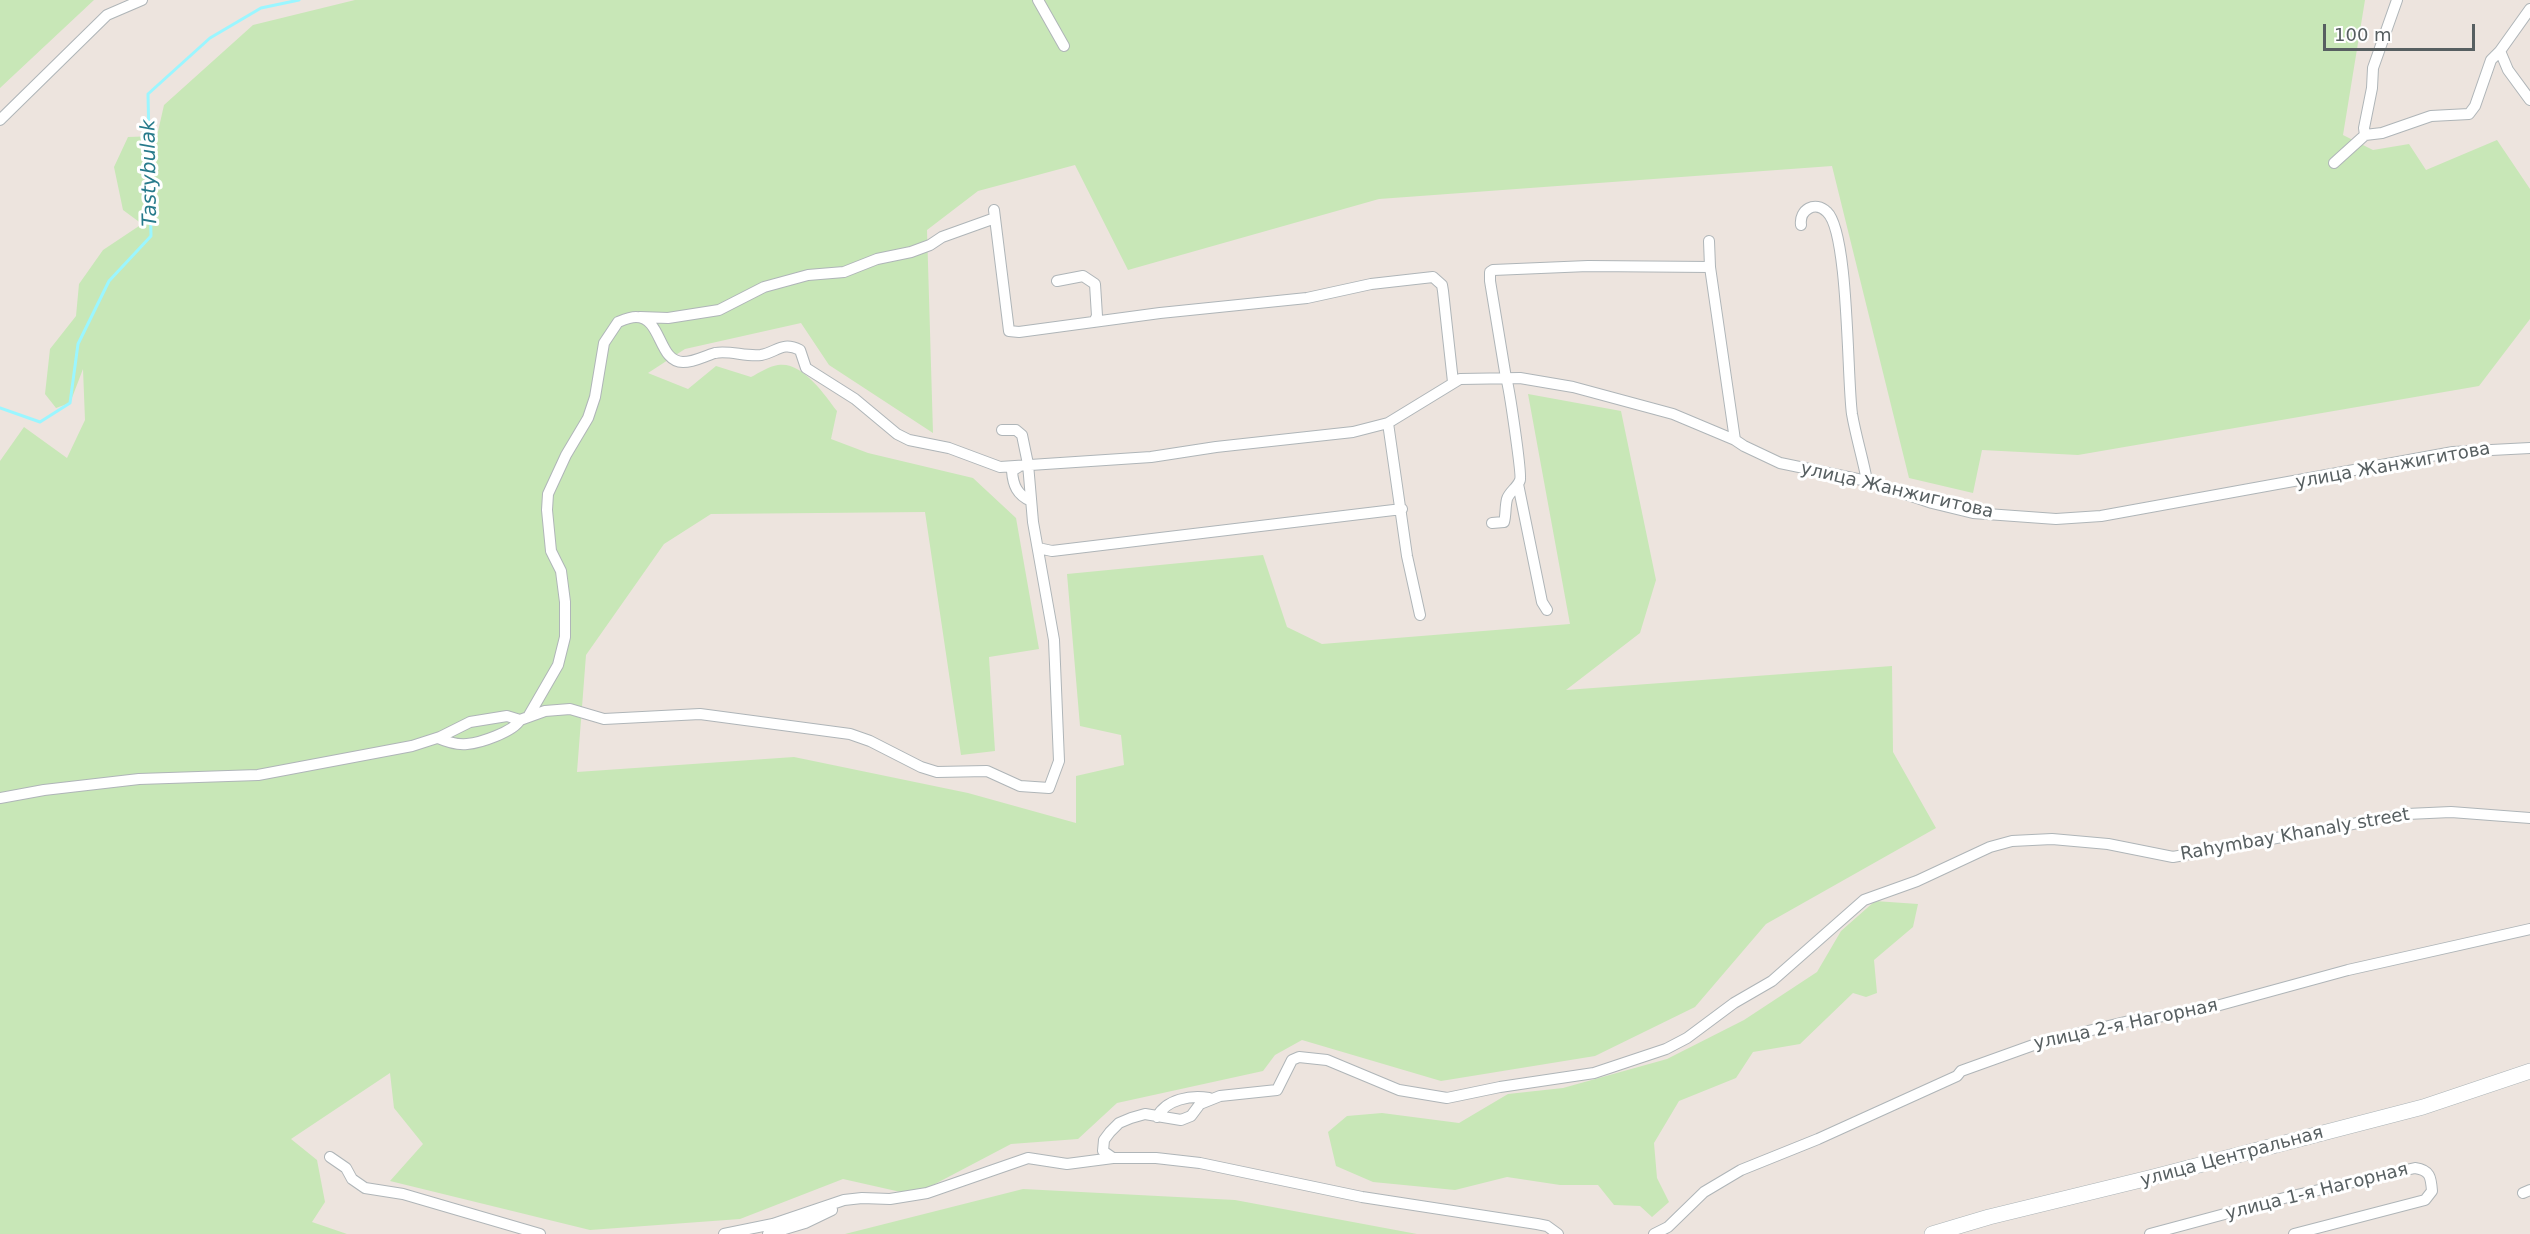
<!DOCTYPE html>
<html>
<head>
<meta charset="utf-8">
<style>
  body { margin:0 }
  #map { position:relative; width:2530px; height:1234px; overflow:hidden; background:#ede4de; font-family:"DejaVu Sans",sans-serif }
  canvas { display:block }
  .scale { position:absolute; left:2323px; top:24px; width:152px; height:27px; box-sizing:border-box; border:3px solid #575f61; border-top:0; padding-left:8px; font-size:18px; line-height:21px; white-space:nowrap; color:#575f61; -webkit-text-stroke:4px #fff; paint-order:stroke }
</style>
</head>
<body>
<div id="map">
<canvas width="2530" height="1234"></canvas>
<div class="scale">100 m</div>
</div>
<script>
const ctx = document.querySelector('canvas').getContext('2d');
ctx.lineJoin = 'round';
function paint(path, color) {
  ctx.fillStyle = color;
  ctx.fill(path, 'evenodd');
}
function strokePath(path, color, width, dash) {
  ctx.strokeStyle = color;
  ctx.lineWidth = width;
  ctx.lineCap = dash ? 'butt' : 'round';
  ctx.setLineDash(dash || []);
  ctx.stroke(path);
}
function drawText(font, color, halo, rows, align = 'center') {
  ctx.font = font + ' "DejaVu Sans",sans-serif';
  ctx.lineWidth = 6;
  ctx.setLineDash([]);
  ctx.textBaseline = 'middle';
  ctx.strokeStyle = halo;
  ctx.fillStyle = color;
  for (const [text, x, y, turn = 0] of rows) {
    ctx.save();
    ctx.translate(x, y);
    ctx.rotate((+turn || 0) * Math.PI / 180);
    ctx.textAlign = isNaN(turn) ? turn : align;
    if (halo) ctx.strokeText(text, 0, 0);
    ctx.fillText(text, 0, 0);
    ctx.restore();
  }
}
paint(new Path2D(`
  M0,0H94L0,88Z
  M355,0H2365L2343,135L2373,150L2409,144L2426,170L2497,140L2530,189V319L2479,386L2078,455L1982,450L1973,493L1909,478L1832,166L1379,199L1128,270L1075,165L978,191L927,230L933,433L829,365L801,323L685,349L648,373L688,389L716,366L751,377C759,373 769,366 778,365C802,361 824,394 837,411L831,439L868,453L973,478L1016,518L1039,649L989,657L995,751L961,755L925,512L711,514L664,544L586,655L577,772L794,757L968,793L1076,823V776L1124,765L1121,735L1080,726L1067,574L1263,555L1287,627L1322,644L1570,624L1528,394L1621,411L1656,580L1640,633L1566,690L1892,666L1893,752L1936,828L1766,924L1695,1007L1595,1056L1441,1081L1302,1040L1275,1055L1263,1071L1117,1103L1078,1139L1011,1144L914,1195L843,1179L740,1219L590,1230L390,1181L423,1144L394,1108L390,1073L291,1139L317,1160L325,1202L312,1222L347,1234H0V461L24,427L67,458L85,420L83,369L70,403L56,408L45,394L50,349L76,316L79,284L103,250L142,224L123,210L114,167L128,137L157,136L164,105L253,25Z
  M1875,901L1918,904L1913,927L1874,960L1877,993L1866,997L1853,993L1800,1044L1753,1052L1736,1078L1679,1101L1654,1143L1657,1178L1669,1202L1652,1217L1640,1206L1614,1205L1598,1185H1560L1507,1177L1455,1190L1373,1182L1336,1166L1328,1132L1347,1116L1382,1113L1459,1123L1508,1094L1563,1088L1667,1059L1744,1020L1817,972L1841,931Z
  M1023,1189L1235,1200L1417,1234H845Z`), '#c8e7b7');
strokePath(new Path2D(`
  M0,408L40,422L70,403L78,344L109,281L151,236L148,94L210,38L261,8L299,0`), '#9bf6ff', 3);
const street = new Path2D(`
  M1038,0L1064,46
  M2397,0L2373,68L2372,88L2364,128L2365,135L2382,133L2431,116L2469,114L2475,106L2491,60L2500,51
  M2530,9L2500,51L2508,70L2530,100
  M0,120L107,15L142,0
  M2334,163L2365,135
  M994,210L1009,331L1019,332L1160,313L1307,298L1371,284L1433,277L1442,285L1443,291L1453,382
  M1801,225C1799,210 1815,200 1827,212C1849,232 1847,379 1852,414C1856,437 1863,459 1867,481
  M1709,241L1710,267
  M1057,281L1083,276L1095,284L1097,316L1094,322
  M640,317L668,318L719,310L764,287L808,275L844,272L877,259L911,252L930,245L942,237L995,218
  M1388,423L1407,556L1420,615
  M1020,466L1012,471C1013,485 1017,495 1031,501
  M1518,484L1542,602L1547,610
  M1492,523L1504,522C1506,515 1505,507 1507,499C1509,492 1518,487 1520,480C1522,475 1509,385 1506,378L1490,281V272L1493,270L1588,266L1710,267L1735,440
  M1038,548L1052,551L1402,509
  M528,717L558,665L565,637V602L561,571L551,551L547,510L548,494L566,455L588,418L595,397L604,343L618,322C623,320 630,317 636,317C662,317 658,362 683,362C695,362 704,356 715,353C729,350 746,357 761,355C777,352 782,341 800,350L806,368L855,399L897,434L909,440L949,448L1000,467L1151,457L1216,447L1353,432L1388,423L1460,379L1520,378L1573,387L1673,414L1735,440L1744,446L1780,463L1867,481L1932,503L1973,513L2056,519L2101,516L2453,452L2530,448
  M438,738C447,742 456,745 467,744C480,743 513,732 520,720
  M0,798L44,790L139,779L258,775L412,746L440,737L470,722L507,716L520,720L545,711L570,709L604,719L700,714L850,734L870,741L921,767L937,772L987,771L1020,786L1049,788L1059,761L1054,640L1033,522L1028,464L1022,435L1016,430H1002
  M1157,1117C1166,1099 1191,1095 1209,1098
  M330,1157L346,1168L352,1179L365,1188L403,1194L540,1234
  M1113,1158L1103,1151L1104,1140L1110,1132L1119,1123L1131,1118L1145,1114L1181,1120L1191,1116L1200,1104L1220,1096L1277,1090L1292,1060L1299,1057L1327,1060L1399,1090L1447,1098L1500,1087L1594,1073L1666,1049L1687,1038L1734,1003L1772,981L1864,900L1917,881L1990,847L2012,841L2052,839L2108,844L2173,857L2407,814L2451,812L2530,818
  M2523,1193L2530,1190
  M724,1234L773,1224L844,1200L862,1198L890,1199L927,1193L1028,1158L1067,1164L1113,1158H1156L1200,1163L1362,1197L1537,1224L1547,1226L1558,1234
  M768,1234L805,1223L832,1210
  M1654,1234L1668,1227L1704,1192L1741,1170L1818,1139L1957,1076L1961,1071L2039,1043L2129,1021L2198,1011L2348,970L2530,929
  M2150,1234L2288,1197L2415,1168C2430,1170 2431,1177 2432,1191L2425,1200L2294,1234`);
const secondary = new Path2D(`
  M1932,1234L1989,1217L2153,1177L2423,1107L2530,1071`);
strokePath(street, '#afb5b8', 12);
strokePath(secondary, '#abb3b6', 16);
strokePath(street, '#fff', 10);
strokePath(secondary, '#fff', 15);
drawText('18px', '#575f61', '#fff', [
  ["улица Жанжигитова",2393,466,-10],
  ["улица Жанжигитова",1897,491,13],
  ["Rahymbay Khanaly street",2295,835,-10],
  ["улица 2-я Нагорная",2126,1025,-12],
  ["улица Центральная",2232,1157,-15],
  ["улица 1-я Нагорная",2317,1192,-14]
]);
drawText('italic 20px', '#277a8b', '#fff', [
  ["Tastybulak",150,173,-91]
]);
</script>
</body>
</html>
